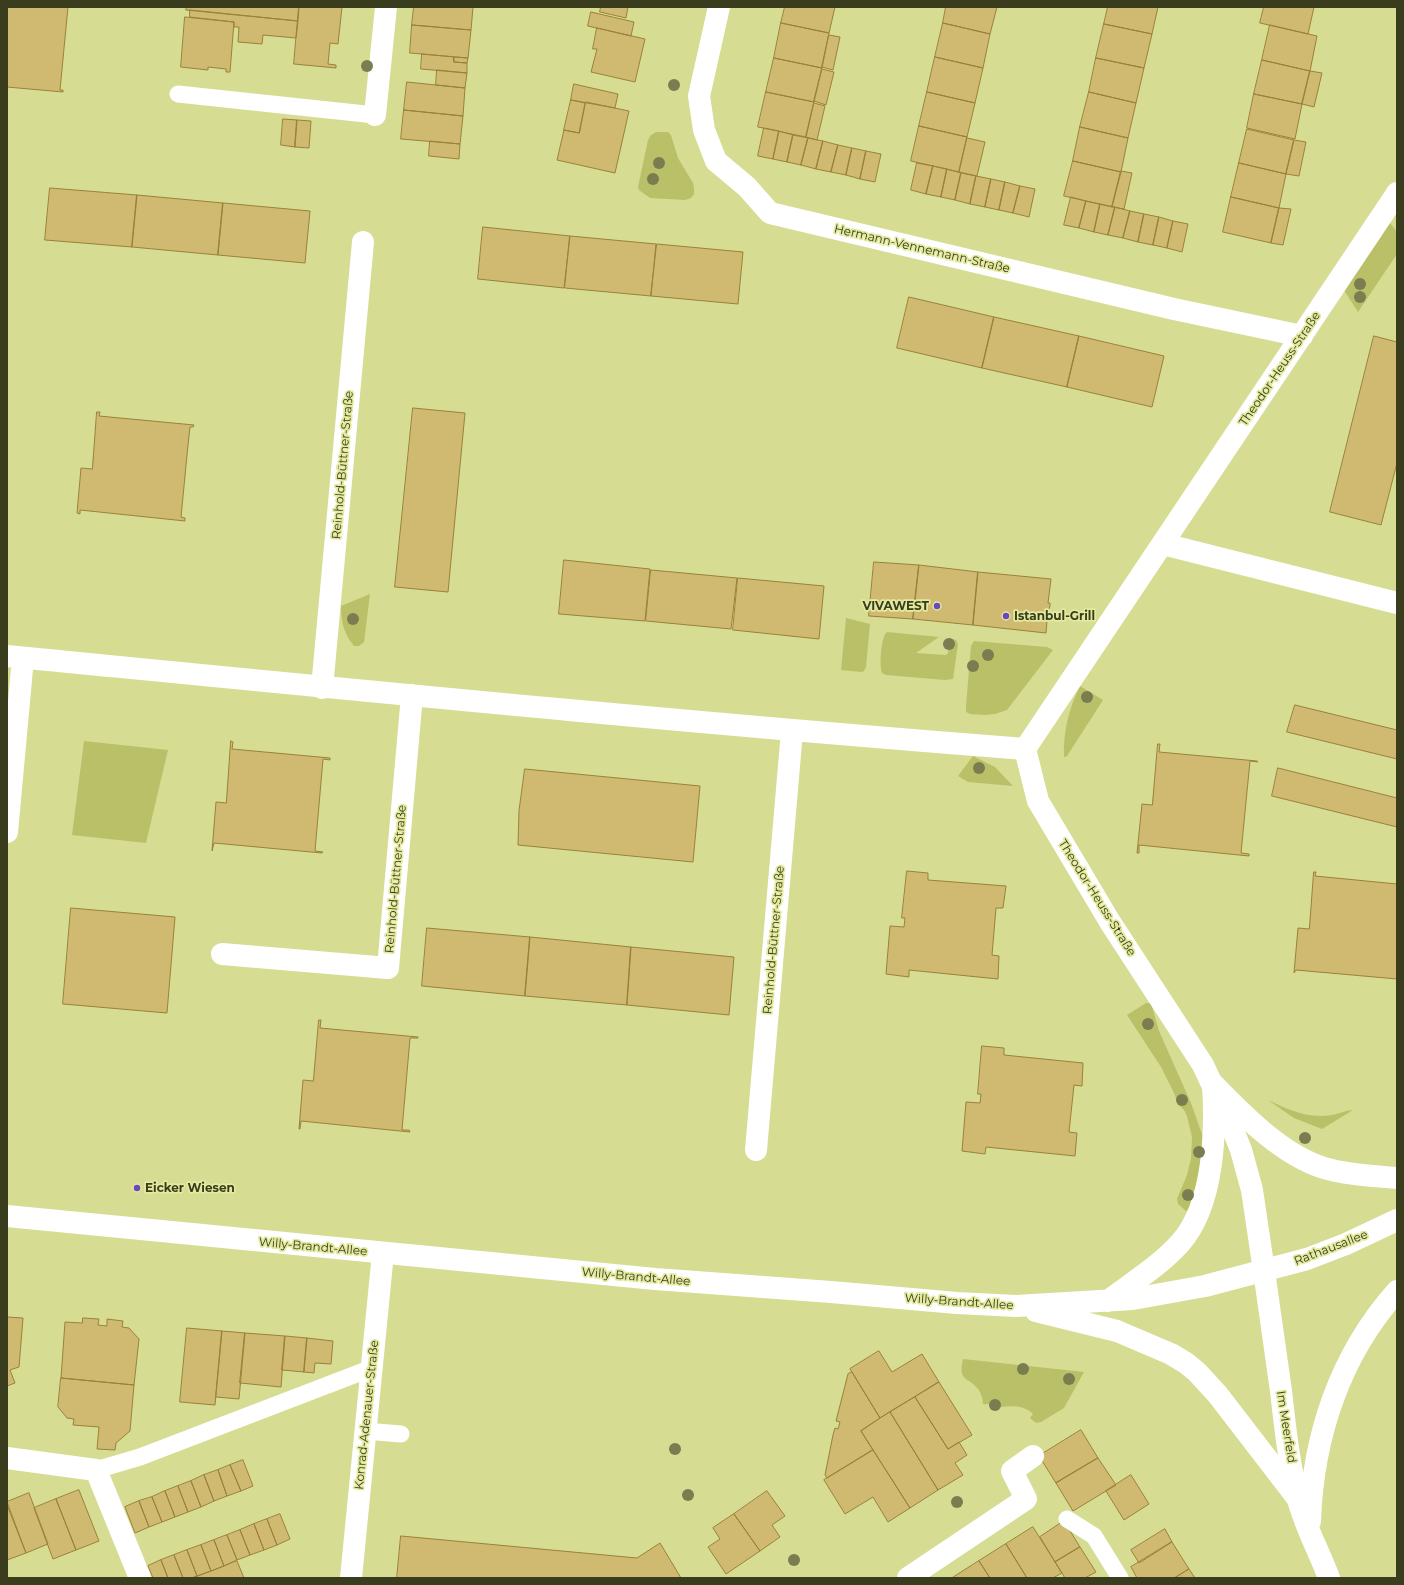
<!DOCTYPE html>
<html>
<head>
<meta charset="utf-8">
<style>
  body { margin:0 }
  #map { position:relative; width:1404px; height:1585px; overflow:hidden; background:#d6dc91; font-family:Montserrat,sans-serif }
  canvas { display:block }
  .frame { position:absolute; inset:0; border:8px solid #393c1d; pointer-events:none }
</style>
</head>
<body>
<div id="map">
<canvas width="1404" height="1585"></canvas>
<div class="frame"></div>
</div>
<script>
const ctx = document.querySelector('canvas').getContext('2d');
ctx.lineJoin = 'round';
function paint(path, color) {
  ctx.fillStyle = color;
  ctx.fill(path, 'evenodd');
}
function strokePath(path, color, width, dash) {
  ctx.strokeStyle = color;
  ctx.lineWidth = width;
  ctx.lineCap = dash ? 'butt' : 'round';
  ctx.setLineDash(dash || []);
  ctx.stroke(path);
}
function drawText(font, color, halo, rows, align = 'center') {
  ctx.font = font + ' Montserrat,sans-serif';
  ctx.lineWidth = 3.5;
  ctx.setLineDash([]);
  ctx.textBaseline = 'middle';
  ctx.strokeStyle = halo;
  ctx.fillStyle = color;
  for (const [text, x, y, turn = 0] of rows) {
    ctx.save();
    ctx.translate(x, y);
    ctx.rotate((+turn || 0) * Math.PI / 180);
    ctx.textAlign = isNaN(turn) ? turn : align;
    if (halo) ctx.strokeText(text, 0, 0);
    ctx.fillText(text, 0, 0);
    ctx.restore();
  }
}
paint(new Path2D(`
  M656,132H668L671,135L678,158L693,183L694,188V194L691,198L685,200L650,198L639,190L638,187L648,140L651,135Z
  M1387,219L1397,232V254L1358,312L1342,287Z
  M370,594L364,642L359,646H354C344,634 341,622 341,606Z
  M846,618L870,624L866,667L864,671L861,672L841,670Z
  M887,632L939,637L916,653L946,655L948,653L949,638L956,640L958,644L953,679L945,680L886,675L882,673C879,666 881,636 887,632Z
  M974,641L1047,647L1053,650L1007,710L995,714L985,715L970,714L966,712V706L971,646Z
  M1080,686L1103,700L1067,756L1064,757C1063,732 1069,708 1080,686Z
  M84,741L168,750L146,843L72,835Z
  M973,756L995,767L1013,786L968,782L958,776Z
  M1146,1003H1151L1159,1031L1191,1103L1203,1137L1204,1152L1191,1208L1186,1211L1178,1204L1177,1199L1187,1175L1191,1159L1192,1137L1187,1116L1184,1110L1178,1104L1174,1093L1161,1067L1127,1015Z
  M1268,1100C1289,1110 1308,1119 1332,1115C1339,1114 1346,1110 1353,1110L1322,1129L1294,1118Z
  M963,1359L1084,1372L1064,1408L1041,1422L1036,1423L1030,1418L1033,1414C1023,1405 1013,1406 1001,1407C999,1406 998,1405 997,1404C993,1402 987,1405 983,1404C983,1401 982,1396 980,1392C971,1376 957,1384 963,1359Z`), '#bac068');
const building = new Path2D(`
  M7,7H68L60,90H63V92L7,87Z
  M187,7H299L298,21L186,10Z
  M299,7H342L338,44L330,43L328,64L336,65V68L294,64Z
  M414,7H473L471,30L412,25Z
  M601,7H628L626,18L600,12Z
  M785,7H835L829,33L781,23Z
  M946,7H997L990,34L943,23Z
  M1108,7H1158L1152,34L1104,24Z
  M1264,7H1314L1308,34L1260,23Z
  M190,10L298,21L296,38L263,35L262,44L238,42L239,27H234V22L190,17Z
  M591,12L634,22L631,36L588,26Z
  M185,17L234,22L230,72H226V69L208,67V70L181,67Z
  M781,23L829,33L822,68L774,58Z
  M943,23L990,34L983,68L935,57Z
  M1104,24L1152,34L1144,68L1096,58Z
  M412,25L471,30L468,58L410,53Z
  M1270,25L1317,36L1310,71L1262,60Z
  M597,28L645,39L635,82L591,72L597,49H593Z
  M829,35L840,37L833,70L822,67Z
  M422,54L454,57V62L467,63V73L421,69Z
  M454,57L468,58L467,63L454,62Z
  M935,57L983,68L975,103L927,92Z
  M774,58L822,68L814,102L766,92Z
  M1096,58L1144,68L1136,103L1089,92Z
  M1262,60L1310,71L1302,104L1254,94Z
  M822,69L834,72L826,105L814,101Z
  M437,70L467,73L465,88L436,85Z
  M1310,71L1322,73L1314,107L1302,104Z
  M407,82L465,88L463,116L404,110Z
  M574,84L618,94L615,108L571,100Z
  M766,92L814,102L806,137L758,127Z
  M927,92L975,103L967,137L919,126Z
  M1089,92L1136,103L1128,138L1080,127Z
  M1254,94L1302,104L1295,139L1247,128Z
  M571,100L585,103L579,133L564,130Z
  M586,102L629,111L615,173L557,160L564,130L579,133Z
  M814,103L825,106L817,140L806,137Z
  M404,110L463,116L460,144L401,139Z
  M283,119L297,120L295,147L281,145Z
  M297,120L311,121L309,148L295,147Z
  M919,126L967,137L959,172L911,161Z
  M1080,127L1128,138L1121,172L1073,161Z
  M764,128L779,131L773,159L758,156Z
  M1247,129L1294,140L1286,174L1239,163Z
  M779,131L793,135L787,162L773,159Z
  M793,135L808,138L801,165L787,162Z
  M808,138L823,141L816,169L801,165Z
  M967,138L985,142L977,176L959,172Z
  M1294,140L1306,142L1299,176L1286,174Z
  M430,141L460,144L459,159L429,156Z
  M823,141L838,145L831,172L816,169Z
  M838,145L852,148L846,175L831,172Z
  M852,148L866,151L860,179L846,175Z
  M866,151L881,154L875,182L860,179Z
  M1073,161L1121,172L1112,207L1064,196Z
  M917,163L933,166L926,194L911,190Z
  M1239,163L1286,174L1279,208L1231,197Z
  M933,166L947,169L941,197L926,194Z
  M947,169L961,173L955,200L941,197Z
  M1121,171L1132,173L1124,209L1112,207Z
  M961,173L976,176L970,204L955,200Z
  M976,176L991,179L985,207L970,204Z
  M991,179L1005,182L999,210L985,207Z
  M1005,182L1020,186L1013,213L999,210Z
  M1020,186L1035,189L1029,217L1013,213Z
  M50,188L137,195L132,247L45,240Z
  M137,195L223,203L218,255L132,247Z
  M1071,197L1086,201L1079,228L1064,225Z
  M1231,197L1279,208L1271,243L1223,232Z
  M1086,201L1100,204L1094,232L1079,228Z
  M223,203L310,211L305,263L218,255Z
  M1100,204L1115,207L1108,235L1094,232Z
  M1115,207L1130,211L1123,238L1108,235Z
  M1279,208L1291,209L1283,245L1271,243Z
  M1130,211L1144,214L1138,242L1123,238Z
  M1144,214L1159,217L1153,245L1138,242Z
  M1159,217L1173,221L1167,248L1153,245Z
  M1173,221L1188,224L1182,252L1167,248Z
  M483,227L570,236L564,288L478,279Z
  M570,236L656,244L651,296L565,288Z
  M657,244L743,252L738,304L651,296Z
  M909,297L994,317L982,368L897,348Z
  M994,317L1079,336L1067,387L982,368Z
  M1079,336L1164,356L1152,407L1067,387Z
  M1374,336L1397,342V463L1381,525L1330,512Z
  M413,408L465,413L448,592L395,587Z
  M97,412H100L99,416L194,425L193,427H190L188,445L181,517L185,518V521L80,510V514L77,513L81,468L92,469Z
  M564,560L650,569L645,621L559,614Z
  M874,562L919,565L913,619L869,616Z
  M919,565L978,572L973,625L913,619Z
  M651,570L737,578L731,629L646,621Z
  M978,572L1051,579L1048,603H1050V606L1049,609H1048L1046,633L973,625Z
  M738,578L824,586L819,639L733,630Z
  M1295,705L1397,730V759L1287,732Z
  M231,741L233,742L232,749L330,758V760L323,759L315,851L323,852L322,853L214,843L212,851L216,802L226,803Z
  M1158,744H1160L1159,752L1257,761L1258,762L1250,761L1241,853L1249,854V856L1139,845V853H1137L1142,804L1152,805Z
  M1278,768L1397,798V827L1272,796Z
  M525,769L700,786L693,862L518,845L519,811Z
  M907,871L928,873V880L1006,886L1003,908H996L992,955L999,956L998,979L909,970V977L886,974L890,926L904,927L905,918H902Z
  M1314,872H1316L1315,876L1397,884V979L1296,970L1294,973L1298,928L1309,929Z
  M71,908L175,917L167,1013L63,1004Z
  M427,928L530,937L525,996L422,986Z
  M530,937L631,947L627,1005L525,996Z
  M631,947L734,957L729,1015L627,1005Z
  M319,1020H321L320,1028L418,1037V1038H410L402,1130H409L410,1132L301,1121L300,1129H299L303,1080L313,1081Z
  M982,1046L1004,1048V1055L1083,1063L1082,1086L1074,1085L1069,1132L1077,1133L1075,1156L986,1147L985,1154L962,1151L966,1102L980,1103L981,1094H978Z
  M7,1317L23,1318L19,1367L10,1370L15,1383L7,1386Z
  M83,1318L99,1319L98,1325L107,1326V1319L123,1321L122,1327L129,1328L139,1339L134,1385L61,1378L65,1322L82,1323Z
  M187,1328L222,1331L215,1405L180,1402Z
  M222,1331L245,1333L239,1399L216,1397Z
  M245,1333L285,1336L281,1387L240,1383Z
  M285,1336L307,1338L304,1372L282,1370Z
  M307,1338L333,1341L331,1364L315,1363L314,1373L304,1372Z
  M879,1351L892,1372L922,1354L939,1382L880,1418L850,1369Z
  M852,1372L880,1418L861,1431L873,1450L827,1478L825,1475L833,1435L835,1428L838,1429L840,1422L836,1421L848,1374Z
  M61,1378L134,1385L130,1431L116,1443L115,1450L97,1449L99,1427L73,1425L74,1419L67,1418L58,1407Z
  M939,1382L972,1435L948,1449L915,1397Z
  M915,1397L948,1449L959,1442L967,1455L955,1463L963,1475L938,1490L890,1412Z
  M890,1412L938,1490L910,1508L861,1431Z
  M1081,1430L1098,1458L1056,1483L1039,1456Z
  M873,1450L910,1508L888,1522L873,1497L845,1514L824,1480Z
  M1098,1458L1116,1485L1073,1511L1056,1483Z
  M243,1460L253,1486L241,1491L230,1465Z
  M230,1465L241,1491L227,1496L218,1470Z
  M218,1470L227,1496L214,1501L204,1475Z
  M204,1475L214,1501L201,1507L191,1481Z
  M1131,1475L1149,1504L1124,1520L1106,1491Z
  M191,1481L201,1507L188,1512L178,1486Z
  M178,1486L188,1512L175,1517L165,1491Z
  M79,1490L99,1541L76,1550L56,1499Z
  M165,1491L175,1517L162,1522L152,1497Z
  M767,1491L785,1516L772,1525L780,1537L760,1551L734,1514Z
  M29,1493L48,1544L26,1553L7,1502Z
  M152,1497L162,1522L149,1527L139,1501Z
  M56,1499L76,1550L53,1559L34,1508Z
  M139,1501L149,1527L135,1533L125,1507Z
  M7,1505L26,1553L7,1560Z
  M280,1514L290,1539L277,1545L267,1519Z
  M734,1514L760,1551L726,1574L708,1547L720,1539L713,1528Z
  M267,1519L277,1545L264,1550L254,1524Z
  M1064,1521L1080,1547L1055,1562L1040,1537Z
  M254,1524L264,1550L250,1555L240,1530Z
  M1033,1527L1062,1573L1053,1578H1027L1006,1544Z
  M1165,1529L1172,1542L1139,1563L1131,1550Z
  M240,1530L250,1555L237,1560L227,1535Z
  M227,1535L237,1560L224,1566L214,1540Z
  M401,1536L637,1558L660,1543L681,1578H397Z
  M214,1540L224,1566L211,1571L201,1545Z
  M1172,1542L1189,1569L1174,1578H1137L1131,1567Z
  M1006,1544L1027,1578H990L979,1561Z
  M201,1545L211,1571L197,1576L187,1550Z
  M1080,1547L1096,1572L1085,1578H1065L1055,1562Z
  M187,1550L197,1576L192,1578H183L174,1555Z
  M174,1555L183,1578H168L161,1560Z
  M161,1560L168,1578H153L148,1566Z
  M237,1561L244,1578H192L211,1571Z
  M979,1561L990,1578H952Z
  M1189,1569L1195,1578H1175Z`);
paint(building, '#d0b970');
strokePath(building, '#988239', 1);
strokePath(new Path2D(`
  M178,94L375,115
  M365,1431L401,1434
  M96,1470L140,1457L372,1368
  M1067,1519L1094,1536L1120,1578`), '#fff', 17);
strokePath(new Path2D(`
  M908,1578L1026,1499L1012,1471L1033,1456`), '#fff', 22);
strokePath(new Path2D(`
  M719,7L699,96L704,130L716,161L747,187L770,213L1174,309L1302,336
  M375,115L386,7
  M1163,544L1397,603
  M7,656C346,689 685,723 1025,749
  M322,688L363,242
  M7,832L23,658
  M222,954L388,968L412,695
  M756,1150L792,731
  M1264,1271L1252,1190L1241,1150L1231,1125L1203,1065L1110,922L1038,801L1025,749L1397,193
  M7,1458L96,1470L140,1578
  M351,1578L383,1253`), '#fff', 22);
strokePath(new Path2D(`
  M1213,1084C1243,1115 1282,1155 1324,1168C1348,1175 1373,1176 1397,1178
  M7,1216L655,1279L831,1292L957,1303L1016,1306L1133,1299L1205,1286L1307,1259L1346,1244L1397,1220
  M1264,1271C1270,1311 1275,1351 1281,1391C1285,1427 1289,1464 1298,1499C1305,1527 1319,1551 1329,1578
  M1108,1301C1133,1282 1161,1265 1181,1242C1214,1204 1216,1132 1213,1084
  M1036,1311L1117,1331L1171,1354L1186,1363L1197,1372L1218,1395L1298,1499
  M1310,1521C1313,1436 1340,1355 1397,1291`), '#fff', 22);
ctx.fillStyle = '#7a7d50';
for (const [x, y] of [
  [367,66],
  [674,85],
  [659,163],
  [653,179],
  [1360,284],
  [1360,297],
  [353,619],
  [949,644],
  [988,655],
  [973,666],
  [1087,697],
  [979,768],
  [1148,1024],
  [1182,1100],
  [1305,1138],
  [1199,1152],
  [1188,1195],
  [1023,1369],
  [1069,1379],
  [995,1405],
  [675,1449],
  [688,1495],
  [957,1502],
  [794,1560]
]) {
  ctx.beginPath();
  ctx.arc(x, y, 6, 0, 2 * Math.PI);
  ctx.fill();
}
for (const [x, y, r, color] of [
  [937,606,4,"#6b47c0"],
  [1006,616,4,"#6b47c0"],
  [137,1188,4,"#6b47c0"]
]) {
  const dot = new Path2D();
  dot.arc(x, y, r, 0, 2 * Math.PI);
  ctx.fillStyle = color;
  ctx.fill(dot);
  strokePath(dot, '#e3ea9e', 1.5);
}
drawText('12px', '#393c1d', '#e3ea9e', [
  ["Hermann-Vennemann-Straße",922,249,13],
  ["Theodor-Heuss-Straße",1280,369,-56],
  ["Reinhold-Büttner-Straße",343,465,-85],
  ["Reinhold-Büttner-Straße",396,879,-85],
  ["Theodor-Heuss-Straße",1097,898,58],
  ["Reinhold-Büttner-Straße",774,940,-85],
  ["Willy-Brandt-Allee",313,1247,5],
  ["Rathausallee",1331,1248,-21],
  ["Willy-Brandt-Allee",636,1277,5],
  ["Willy-Brandt-Allee",959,1302,4],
  ["Konrad-Adenauer-Straße",367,1415,-84],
  ["Im Meerfeld",1286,1427,81]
]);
drawText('bold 12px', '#393c1d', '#e3ea9e', [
  ["VIVAWEST",929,606,"right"],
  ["Istanbul-Grill",1014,616],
  ["Eicker Wiesen",145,1188]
], 'left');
</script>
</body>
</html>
